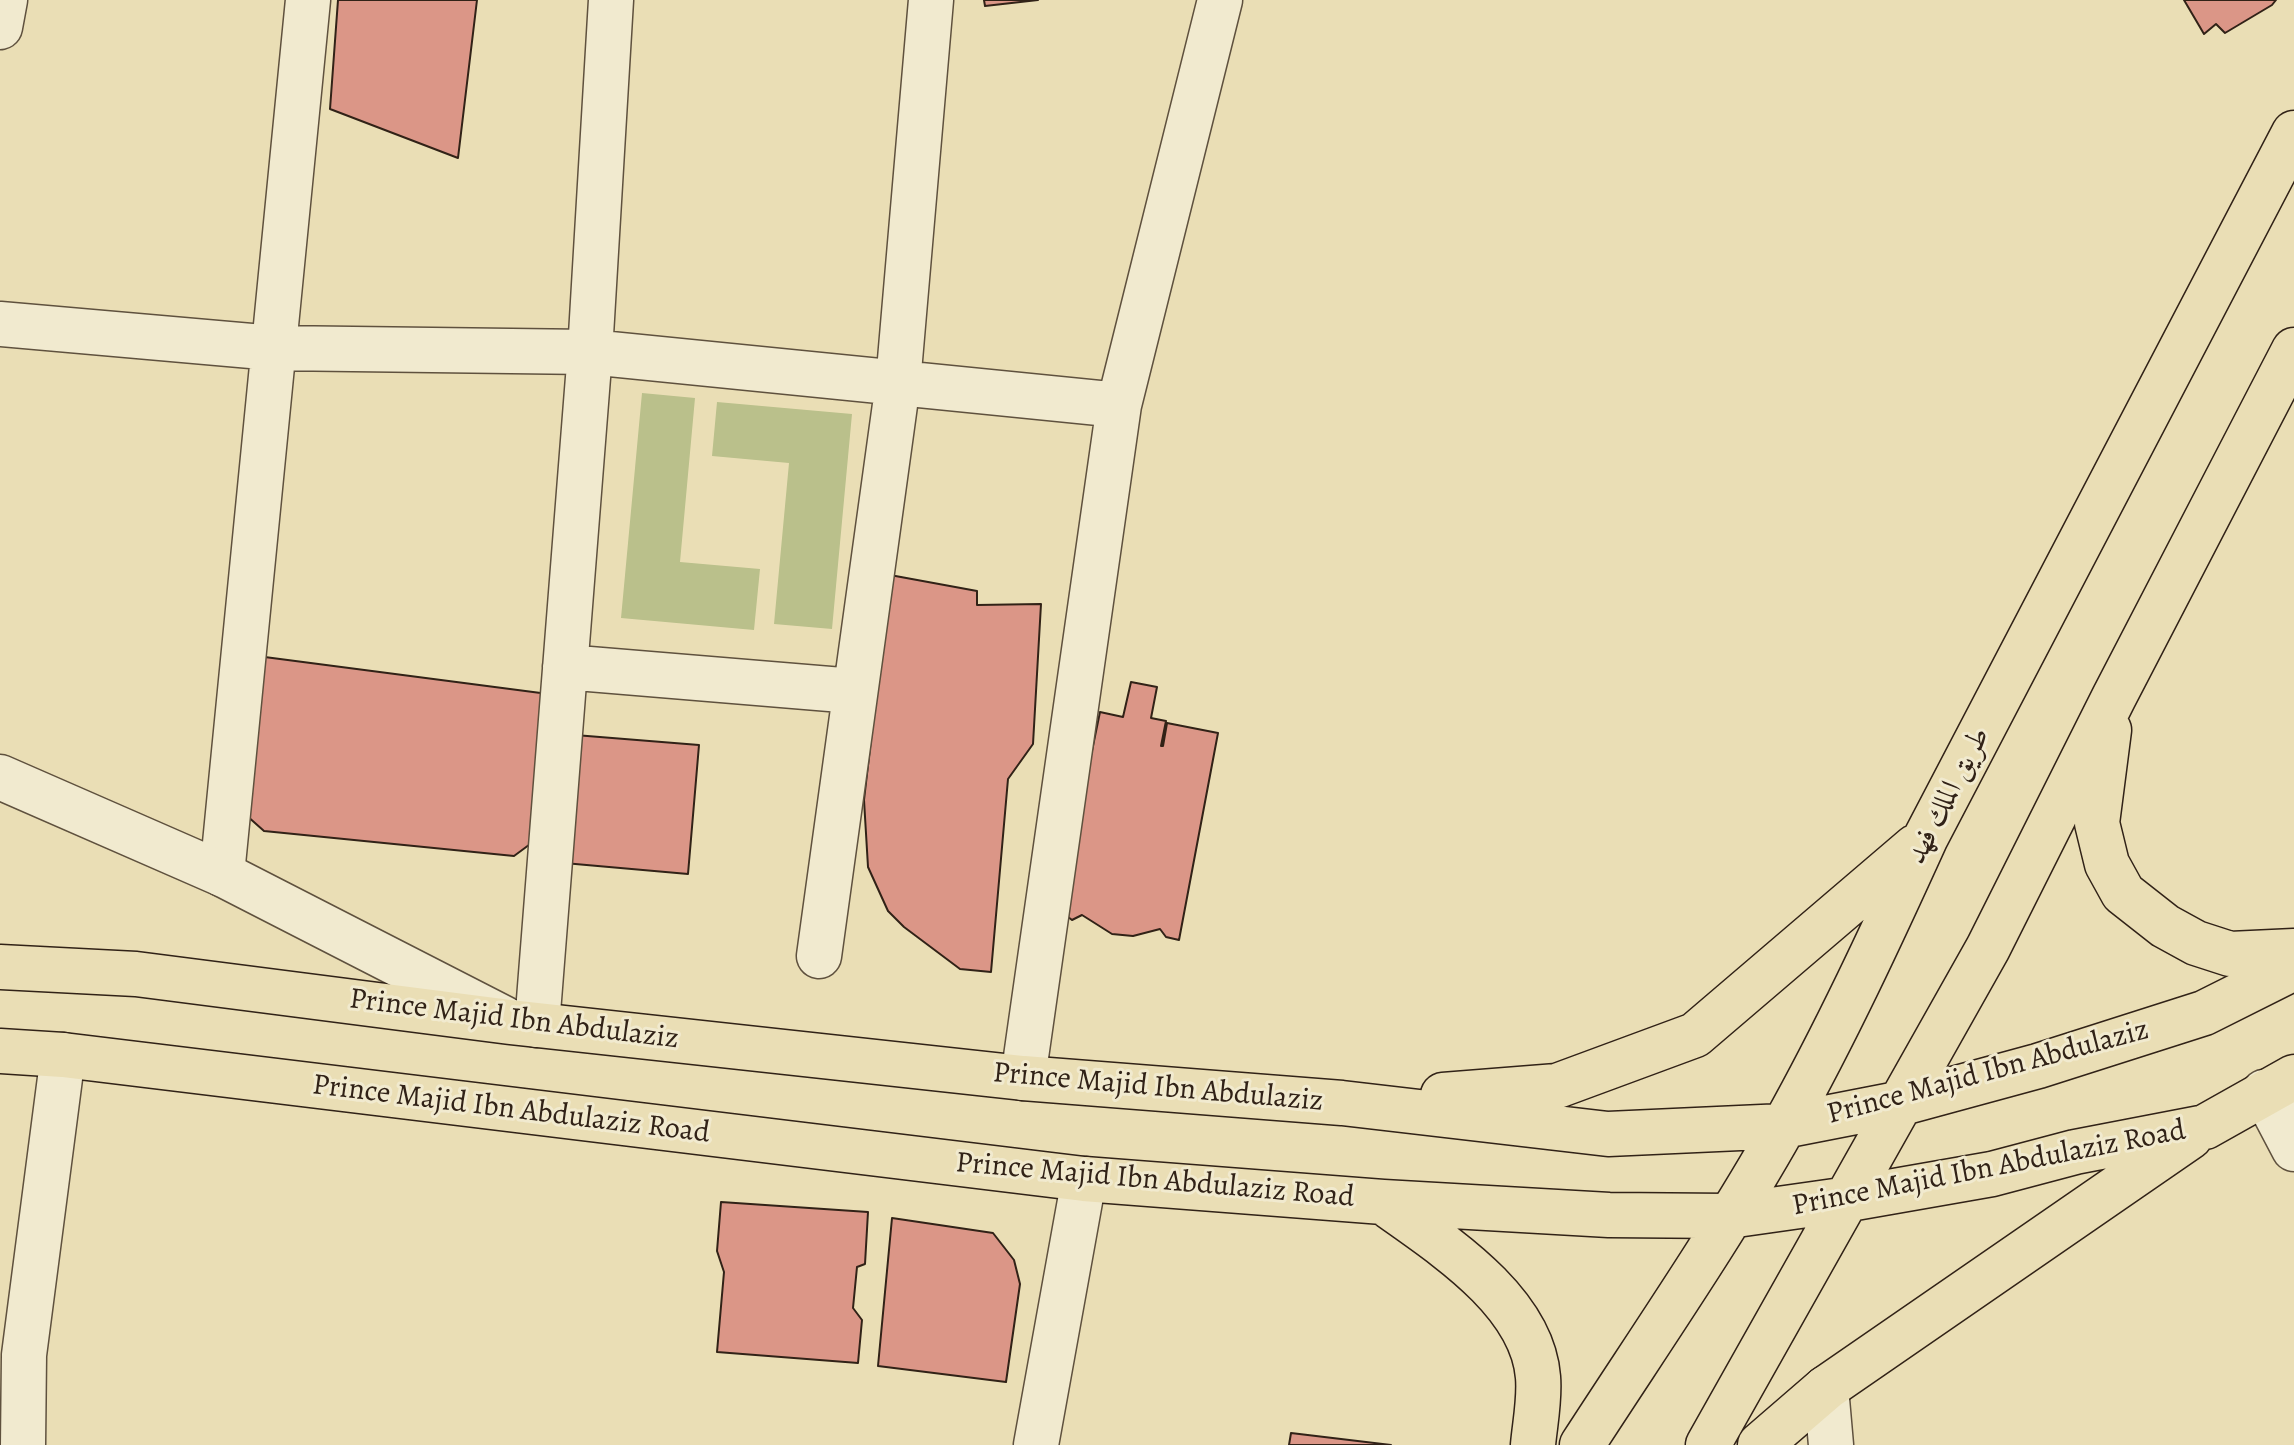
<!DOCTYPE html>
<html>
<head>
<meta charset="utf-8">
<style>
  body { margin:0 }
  canvas { display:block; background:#eadeb5 }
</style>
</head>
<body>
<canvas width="2294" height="1445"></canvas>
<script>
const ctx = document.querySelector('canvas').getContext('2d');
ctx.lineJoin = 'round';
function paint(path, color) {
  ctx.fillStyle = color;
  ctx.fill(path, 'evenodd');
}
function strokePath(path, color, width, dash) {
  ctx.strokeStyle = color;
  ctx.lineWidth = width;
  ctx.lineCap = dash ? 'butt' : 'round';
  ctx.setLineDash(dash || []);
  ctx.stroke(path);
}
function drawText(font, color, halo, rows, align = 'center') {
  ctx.font = font + ' Alegreya,Amiri,serif';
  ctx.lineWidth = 6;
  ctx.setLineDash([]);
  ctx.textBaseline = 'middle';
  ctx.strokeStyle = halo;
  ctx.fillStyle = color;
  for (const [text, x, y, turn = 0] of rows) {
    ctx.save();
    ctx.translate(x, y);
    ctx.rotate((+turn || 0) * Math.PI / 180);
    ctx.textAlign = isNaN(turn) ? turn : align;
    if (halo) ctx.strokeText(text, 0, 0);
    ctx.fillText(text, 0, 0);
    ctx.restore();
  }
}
paint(new Path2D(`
  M642,393L695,398L680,562L760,569L754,630L621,618Z
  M717,402L852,414L832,629L774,624L789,463L712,456Z`), '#bac08b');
const building = new Path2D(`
  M338,0H477L458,158L330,109Z
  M984,0H1038L985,6Z
  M2184,0H2276L2272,5L2225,33L2216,24L2204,34Z
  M890,575L977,591V605L1041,604L1033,744L1008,779L991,972L960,969L904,927L888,911L868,867L864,800Z
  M257,656L556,695L537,839L514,856L264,831L237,807Z
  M1131,682L1157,687L1151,718L1166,721L1161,746H1163L1167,723L1218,733L1179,940L1166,937L1160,929L1133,936L1112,934L1082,915L1072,920L1059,910L1100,712L1123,717Z
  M575,735L699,745L688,874L564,863Z
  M721,1202L868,1212L865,1264L857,1267L853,1308L862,1320L858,1363L717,1352L724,1272L717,1251Z
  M892,1218L993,1233L1014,1260L1020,1284L1006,1382L878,1366Z
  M1291,1433L1391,1445H1289Z`);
paint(building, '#db9687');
strokePath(building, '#312217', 2);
const minor = new Path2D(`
  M0,27L5,0
  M0,324L274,348L590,352L1119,405
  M565,667L854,691
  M222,874L308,0
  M819,956L898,383L931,0
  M537,1025L590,352L611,0
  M1023,1078L1119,405L1220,0
  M2264,1092L2294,1149
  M1826,1388L1831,1445
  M23,1445L24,1355L63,1055
  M1036,1445L1084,1179`);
const tertiary = new Path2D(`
  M0,777L222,874L505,1019`);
const primary = new Path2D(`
  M2109,730L2097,823L2107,864L2123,893L2165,926L2196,943L2230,954L2294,951
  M0,967L136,974L510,1022L1023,1078L1342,1103L1608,1134L1784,1126L1902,1103L2038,1066L2204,1013L2294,968
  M0,1051L63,1055L1084,1179L1383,1202L1609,1215L1729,1216L1849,1199L1992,1174L2075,1152L2205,1127L2294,1077
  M1443,1095L1557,1086L1695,1035L1915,847
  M1383,1202C1440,1243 1532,1300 1538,1377C1540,1399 1535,1423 1533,1445
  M1582,1445C1650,1340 1722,1236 1784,1126C1836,1033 1882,934 1926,837L2294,133
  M1708,1445L1988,948L2114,697L2294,350
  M1760,1445L1826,1388L2190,1137`);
strokePath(minor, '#5f513e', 47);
strokePath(tertiary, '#5f513e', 47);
strokePath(primary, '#312217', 47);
strokePath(minor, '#f1eacf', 44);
strokePath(tertiary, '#f1eacf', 44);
strokePath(primary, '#eadeb5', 44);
drawText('30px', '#312217', '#f1eacf', [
  ["طريق الملك فهد",1949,796,-63],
  ["Prince Majid Ibn Abdulaziz",514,1020,7],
  ["Prince Majid Ibn Abdulaziz",1988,1073,-15],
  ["Prince Majid Ibn Abdulaziz",1158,1088,5],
  ["Prince Majid Ibn Abdulaziz Road",511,1110,7],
  ["Prince Majid Ibn Abdulaziz Road",1989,1169,-11],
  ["Prince Majid Ibn Abdulaziz Road",1155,1181,5]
]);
</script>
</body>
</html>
